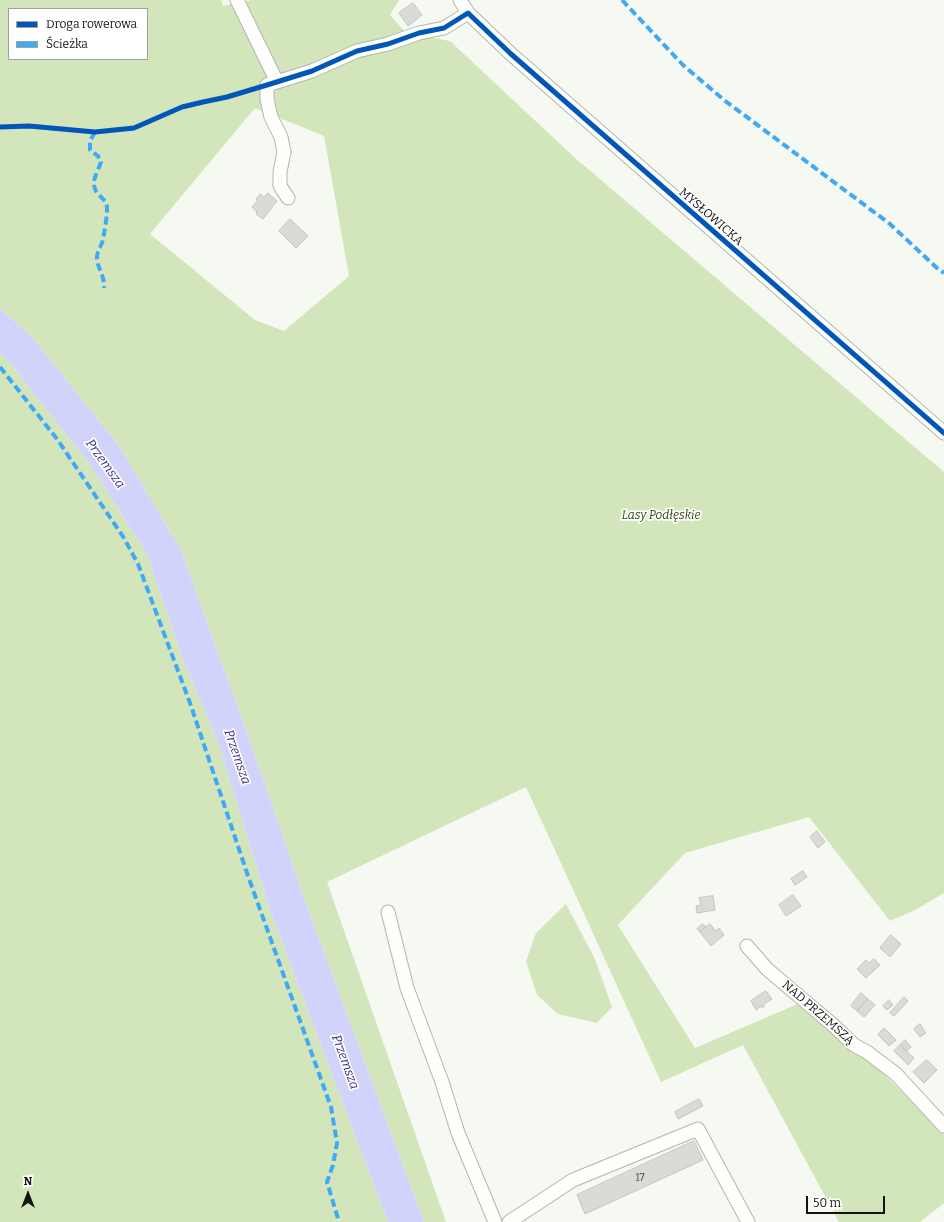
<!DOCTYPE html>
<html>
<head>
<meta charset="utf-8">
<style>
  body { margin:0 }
  #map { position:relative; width:944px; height:1222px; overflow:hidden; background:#f6f9f2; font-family:Bitter,serif }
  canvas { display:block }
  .legend { position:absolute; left:8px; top:8px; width:140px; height:52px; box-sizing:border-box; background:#fff; border:1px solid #a0a19f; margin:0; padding:5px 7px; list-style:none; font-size:12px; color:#121410 }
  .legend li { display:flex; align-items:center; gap:8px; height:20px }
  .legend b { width:20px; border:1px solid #a0a19f }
  .north { position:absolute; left:8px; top:1174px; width:40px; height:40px; -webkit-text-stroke:3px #fff; paint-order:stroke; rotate:0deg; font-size:11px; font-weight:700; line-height:16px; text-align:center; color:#121410 }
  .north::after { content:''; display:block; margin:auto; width:14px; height:18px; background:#121410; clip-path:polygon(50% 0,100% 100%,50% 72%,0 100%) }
  .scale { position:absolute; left:806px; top:1196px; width:79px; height:18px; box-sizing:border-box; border:2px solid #121410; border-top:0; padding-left:5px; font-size:12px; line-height:14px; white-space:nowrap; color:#121410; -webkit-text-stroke:3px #fff; paint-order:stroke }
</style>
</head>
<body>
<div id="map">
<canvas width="944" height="1222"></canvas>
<ul class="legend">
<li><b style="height:5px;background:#0057b8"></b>Droga rowerowa</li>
<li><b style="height:5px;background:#3fa9f5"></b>Ścieżka</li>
</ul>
<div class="north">N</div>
<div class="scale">50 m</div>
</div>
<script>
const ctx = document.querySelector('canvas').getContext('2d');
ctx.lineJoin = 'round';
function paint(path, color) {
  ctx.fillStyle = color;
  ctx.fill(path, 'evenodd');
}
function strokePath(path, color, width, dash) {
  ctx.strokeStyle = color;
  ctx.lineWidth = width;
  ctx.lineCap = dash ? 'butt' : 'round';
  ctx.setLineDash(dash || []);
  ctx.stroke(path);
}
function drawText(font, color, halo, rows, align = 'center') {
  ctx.font = font + ' Bitter,serif';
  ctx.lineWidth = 3.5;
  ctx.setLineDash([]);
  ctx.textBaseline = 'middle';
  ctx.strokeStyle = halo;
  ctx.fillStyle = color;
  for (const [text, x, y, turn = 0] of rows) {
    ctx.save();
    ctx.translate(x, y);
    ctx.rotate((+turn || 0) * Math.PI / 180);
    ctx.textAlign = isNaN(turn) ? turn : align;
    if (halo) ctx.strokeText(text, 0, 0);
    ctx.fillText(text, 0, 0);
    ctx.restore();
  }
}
paint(new Path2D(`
  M0,0H221L223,6L251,0H399L390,15L406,33L450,41L574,157L944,472V893L915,910L890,921L809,817L685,853L618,925L695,1048L807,1000L944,1132V1203L920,1222H839L743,1045L661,1082L526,787L327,882L446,1222H424L305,901L256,758L181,550L119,446L32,337L0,309ZM9,9H147V59H9ZM255,108L324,136L349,276L284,331L255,320L150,234Z
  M0,353L10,363L91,466L147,554L182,657L218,742L270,910L388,1222H0Z
  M566,904L595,959L612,1007L597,1023L558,1014L537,995L526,961L536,933Z`), '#d3e6bb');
paint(new Path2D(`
  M0,309L32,337L119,446L181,550L256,758L305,901L424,1222H388L270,910L218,742L182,657L147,554L91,466L10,363L0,353Z`), '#d2d3fa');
const building = new Path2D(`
  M413,3L422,15L408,26L399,13Z
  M268,193L277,201L263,219L256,214L257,212L252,207L258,200L256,199L260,194L264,197Z
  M290,219L308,236L296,248L279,231Z
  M817,831L825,842L818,848L810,837Z
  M803,871L807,877L795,885L791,879Z
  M793,895L801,906L786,916L779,905Z
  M713,896L715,910L697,913L696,906L701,905L699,898Z
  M703,924L706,927L700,932L697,929Z
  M710,924L716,931L719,928L724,935L711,946L700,932Z
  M891,935L901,944L890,957L880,948Z
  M874,959L880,965L866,978L857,969L866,960L869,963Z
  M766,991L772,999L764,1004V1007H760L756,1010L751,1001Z
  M861,993L868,999L857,1011L851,1006Z
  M904,997L908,1001L894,1016L890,1013Z
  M868,999L875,1005L864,1017L857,1011Z
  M889,1000L893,1005L887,1010L883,1006Z
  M920,1024L926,1033L920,1037L914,1029Z
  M884,1028L896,1040L889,1046L878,1035Z
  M905,1040L911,1047L907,1051L900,1045Z
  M900,1045L914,1058L908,1065L894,1051Z
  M927,1060L937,1070L924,1083L913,1072Z
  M699,1099L703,1106L678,1119L675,1112Z
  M694,1141L703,1160L585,1214L577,1195Z`);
paint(building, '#d9dbd6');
strokePath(building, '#c2c5bf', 1);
const minor = new Path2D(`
  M237,0L277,82
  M460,0L468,13L511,54L944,433
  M288,198L280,186V172L284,152L281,137L271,117L267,99V85L312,71L357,51L388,44L419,33L444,28L468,13
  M388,912L407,988L442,1082L458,1133L495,1222
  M747,946L767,969L833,1025L854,1045L867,1052L896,1074L944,1126
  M509,1222L573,1180L698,1129L748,1222`);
strokePath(minor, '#b3b5b0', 15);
strokePath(minor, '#fefefd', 13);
strokePath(new Path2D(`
  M622,0L683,65L724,100L890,224L938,269L944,273
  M95,132L90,141V150L98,156L101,162C99,168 94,177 94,182C93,196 107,197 107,208C107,218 105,229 103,239C102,246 96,252 97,259C98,270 105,276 104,288
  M0,367L57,439L124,538L138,564L190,703L248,876L331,1107L337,1143L333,1165L327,1182L339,1222`), '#3fa9f5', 4, [8, 4]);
strokePath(new Path2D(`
  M0,127L29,126L95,132L134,128L182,107L203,102L227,97L267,85L312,71L357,51L388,44L419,33L444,28L468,13L511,54L944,433`), '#0057b8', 5);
drawText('10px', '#444642', null, [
  ["17",640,1178]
]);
drawText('12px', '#121410', '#fff', [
  ["MYSŁOWICKA",711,217,41],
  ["NAD PRZEMSZĄ",818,1013,41]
]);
drawText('italic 12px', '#324511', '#fff', [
  ["Lasy Podłęskie",661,516]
]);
drawText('italic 13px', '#392d7e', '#fff', [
  ["Przemsza",105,464,54],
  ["Przemsza",237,757,71],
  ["Przemsza",345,1062,70]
]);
</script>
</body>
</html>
